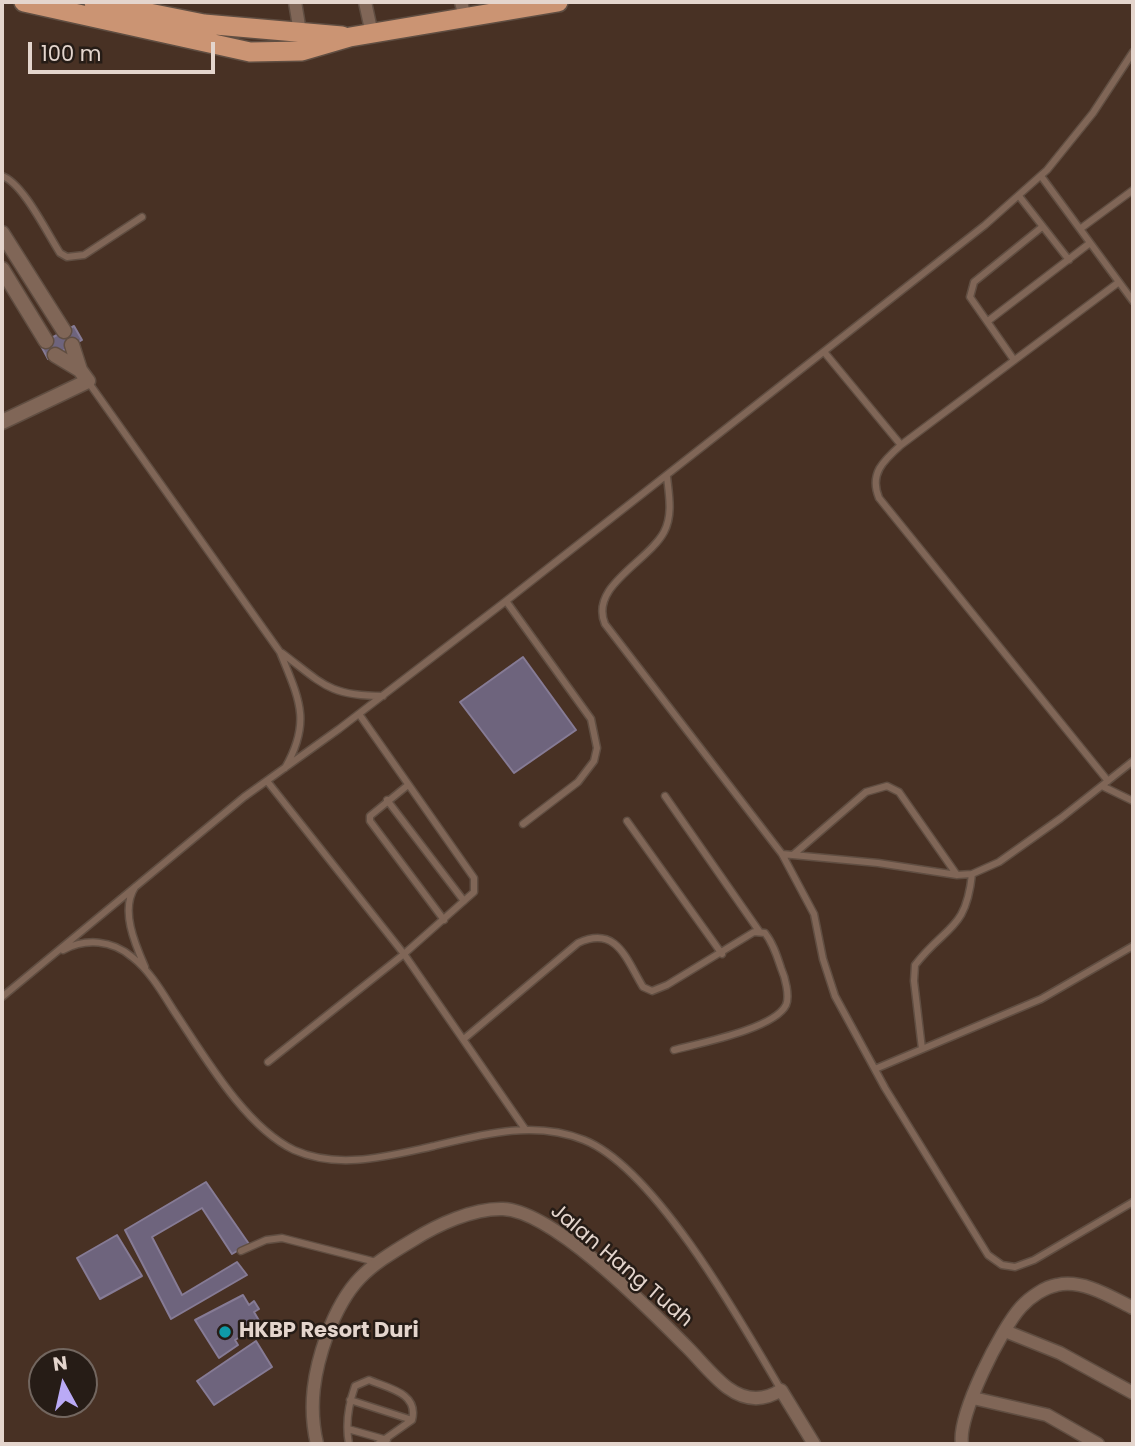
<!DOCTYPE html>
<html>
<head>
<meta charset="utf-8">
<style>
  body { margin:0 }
  #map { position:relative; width:1135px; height:1446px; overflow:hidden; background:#483124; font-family:Poppins,sans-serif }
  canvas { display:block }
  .frame { position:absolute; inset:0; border:4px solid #e4d5cd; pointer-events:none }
  .north { position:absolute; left:28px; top:1348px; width:70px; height:70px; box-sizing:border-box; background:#261c16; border:2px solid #72665f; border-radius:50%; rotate:352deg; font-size:19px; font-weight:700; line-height:28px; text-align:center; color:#e4d5cd }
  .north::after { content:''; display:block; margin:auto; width:24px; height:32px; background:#baaaf6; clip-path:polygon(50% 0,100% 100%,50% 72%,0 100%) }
  .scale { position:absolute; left:28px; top:42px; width:187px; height:32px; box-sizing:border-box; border:4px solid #e4d5cd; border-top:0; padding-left:9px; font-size:21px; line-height:24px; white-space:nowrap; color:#e4d5cd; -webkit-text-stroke:5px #261c16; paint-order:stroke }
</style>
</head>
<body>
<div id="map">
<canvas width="1135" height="1446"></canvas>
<div class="frame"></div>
<div class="north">N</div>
<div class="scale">100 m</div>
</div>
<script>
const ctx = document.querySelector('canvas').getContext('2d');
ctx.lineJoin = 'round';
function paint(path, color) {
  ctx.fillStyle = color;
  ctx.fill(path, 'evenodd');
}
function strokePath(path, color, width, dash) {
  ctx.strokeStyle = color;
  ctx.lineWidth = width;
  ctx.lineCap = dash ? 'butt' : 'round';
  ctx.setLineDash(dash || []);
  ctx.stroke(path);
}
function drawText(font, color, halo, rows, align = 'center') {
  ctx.font = font + ' Poppins,sans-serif';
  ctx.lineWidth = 5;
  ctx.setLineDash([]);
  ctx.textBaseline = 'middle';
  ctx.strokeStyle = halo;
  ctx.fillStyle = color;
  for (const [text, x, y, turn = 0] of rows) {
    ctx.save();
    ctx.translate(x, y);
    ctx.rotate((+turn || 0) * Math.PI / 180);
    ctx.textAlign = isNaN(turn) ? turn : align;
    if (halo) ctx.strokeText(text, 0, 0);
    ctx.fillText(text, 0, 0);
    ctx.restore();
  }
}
const building = new Path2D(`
  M74,326L82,340L48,359L40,344Z
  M523,657L576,730L514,773L460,702Z
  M206,1182L249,1244L232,1254L202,1208L152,1237L182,1295L237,1262L247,1275L171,1319L125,1230Z
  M117,1235L142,1276L100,1299L77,1258Z
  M243,1295L249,1305L254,1301L259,1309L254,1312L261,1324L235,1340L238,1345L219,1358L195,1320Z
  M256,1341L272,1367L214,1405L197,1381Z`);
paint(building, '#6e647d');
strokePath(building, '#867b95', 2);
const service = new Path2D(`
  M2,176C23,183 47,233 60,253L67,257L84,255L142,217
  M1041,176L1133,301
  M1019,196L1069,260
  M1080,229L1133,190
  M988,321L1090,243
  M825,353L901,445
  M1014,360L970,297L974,282L1042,227
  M89,383L280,652C299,699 312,721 285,768
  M667,477C669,495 673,515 664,532C648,562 589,586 605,624L782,854L814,914L823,959L835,996L885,1088L988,1255L1002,1265L1015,1267L1034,1260L1133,1202
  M506,601L591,719L597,748L594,761L578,782L523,824
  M282,653C323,684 329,696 383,696
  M267,781L404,954L525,1129
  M1108,781L879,498C869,474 883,461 901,445L1119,282
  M408,785L370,816V821L444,920
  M1102,786L1133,801
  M665,796L759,931
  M387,800L464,901
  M627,821L722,954
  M782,854L878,863L957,875L972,874L999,862L1061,818L1133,761
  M794,854L866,792L887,786L899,792L957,875
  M135,887C120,910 135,944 145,967
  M63,950C86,938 112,940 132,957C150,971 162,992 174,1011C203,1054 245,1127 294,1150C339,1170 388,1156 434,1146C483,1134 535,1120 584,1140C655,1168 742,1323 781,1390
  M2,997L244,797L339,729L506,601L985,225L1047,170L1093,113L1133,52
  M465,1038L578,943C617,925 626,959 643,987L652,991L667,985L754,932L765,933C773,943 777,956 781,968C785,977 790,996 786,1005C774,1029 700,1043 674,1050
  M922,1049L914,981L915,965C946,925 966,931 972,874
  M268,1062L404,954L474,892V878L359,714
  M875,1069L1041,999L1133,946
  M241,1251L266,1240L282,1238L376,1262
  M350,1400L412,1420
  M348,1429L387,1440
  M349,1444C345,1424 348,1406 355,1386L369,1380C388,1388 419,1393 412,1420L378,1444`);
const minor = new Path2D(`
  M295,2L300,32
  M365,2L372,34
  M461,2L465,17
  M1005,1331L1060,1353L1133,1393
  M973,1398L1047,1415L1098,1444
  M317,1444C308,1406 314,1371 327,1335C347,1282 366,1268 413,1240C437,1225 473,1208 503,1209C554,1211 650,1310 687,1347C700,1360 713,1377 728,1388C746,1401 764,1401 781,1390L814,1444
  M962,1444C957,1416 1001,1329 1021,1307C1030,1297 1045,1287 1057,1285C1083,1279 1111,1297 1133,1308`);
const tertiary = new Path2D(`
  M2,233L64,331
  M2,269L46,341
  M55,355L80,370
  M2,422L88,381L80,370L72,345`);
const trunk = new Path2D(`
  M24,2L250,52L302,51L350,37L558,2
  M94,2L204,24L342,36`);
strokePath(service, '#604e42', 9);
strokePath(minor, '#604e42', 15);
strokePath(tertiary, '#604e42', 17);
strokePath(trunk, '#604e42', 22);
strokePath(service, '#806657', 6);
strokePath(minor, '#806657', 12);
strokePath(tertiary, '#806657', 14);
strokePath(trunk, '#cb9473', 19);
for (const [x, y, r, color] of [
  [225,1332,7,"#0f9aa8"]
]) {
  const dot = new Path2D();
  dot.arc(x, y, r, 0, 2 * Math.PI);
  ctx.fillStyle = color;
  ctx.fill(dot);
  strokePath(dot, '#261c16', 2.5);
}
drawText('21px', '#e4d5cd', '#261c16', [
  ["Jalan Hang Tuah",621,1266,40]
]);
drawText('bold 21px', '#e4d5cd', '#261c16', [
  ["HKBP Resort Duri",239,1332]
], 'left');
</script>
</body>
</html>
